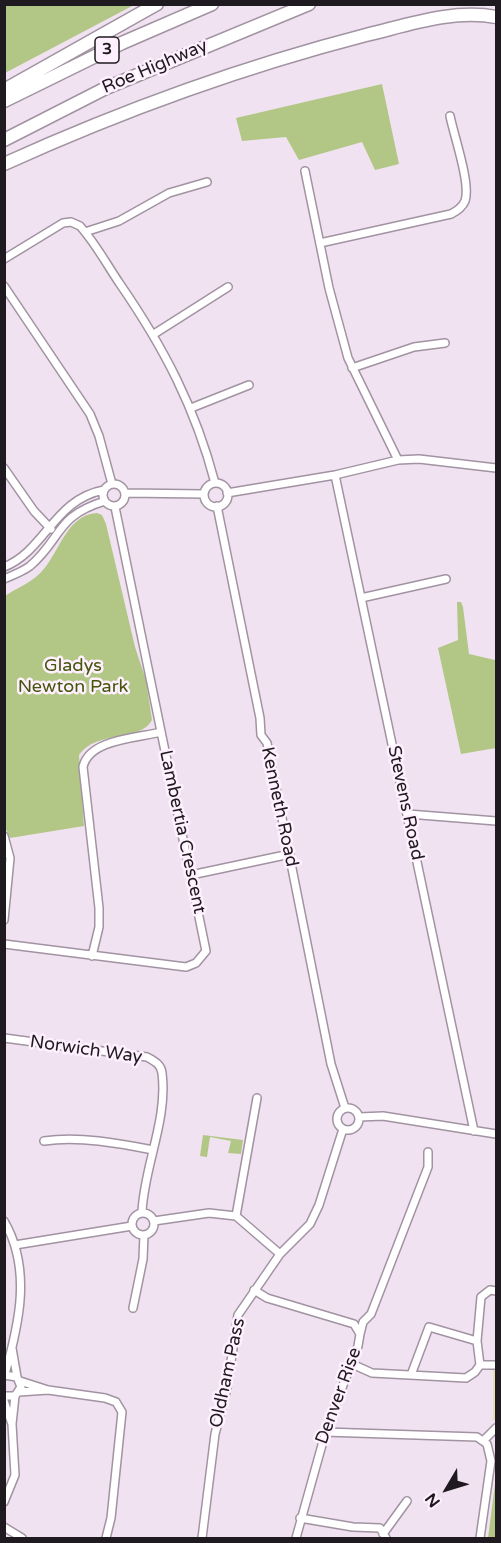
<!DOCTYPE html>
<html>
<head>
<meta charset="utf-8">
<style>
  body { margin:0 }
  #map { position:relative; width:501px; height:1543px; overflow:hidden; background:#f1e2f1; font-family:"Varela Round",sans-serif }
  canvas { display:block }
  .frame { position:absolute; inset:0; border:6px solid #1f1a1f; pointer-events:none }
  .north { position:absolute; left:417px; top:1459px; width:60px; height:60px; -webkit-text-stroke:4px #fef0fe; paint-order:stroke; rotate:232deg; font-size:16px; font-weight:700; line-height:24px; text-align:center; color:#1f1a1f }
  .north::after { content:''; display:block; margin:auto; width:21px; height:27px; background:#1f1a1f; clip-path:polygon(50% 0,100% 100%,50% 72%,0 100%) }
</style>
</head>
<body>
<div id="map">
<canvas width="501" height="1543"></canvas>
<div class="frame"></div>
<div class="north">N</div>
</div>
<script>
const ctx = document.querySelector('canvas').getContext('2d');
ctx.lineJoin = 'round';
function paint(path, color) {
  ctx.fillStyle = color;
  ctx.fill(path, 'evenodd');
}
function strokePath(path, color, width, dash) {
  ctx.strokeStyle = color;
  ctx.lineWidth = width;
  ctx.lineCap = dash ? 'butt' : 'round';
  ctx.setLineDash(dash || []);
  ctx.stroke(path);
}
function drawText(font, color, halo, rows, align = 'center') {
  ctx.font = font + ' "Varela Round",sans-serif';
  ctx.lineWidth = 5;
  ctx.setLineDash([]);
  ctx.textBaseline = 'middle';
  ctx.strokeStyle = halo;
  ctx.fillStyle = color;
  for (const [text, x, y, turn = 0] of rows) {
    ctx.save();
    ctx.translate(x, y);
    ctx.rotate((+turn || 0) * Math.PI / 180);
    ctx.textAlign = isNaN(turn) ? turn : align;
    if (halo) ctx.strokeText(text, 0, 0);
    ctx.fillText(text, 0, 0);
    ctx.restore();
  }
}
paint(new Path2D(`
  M5,4H134V5L5,73Z
  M382,84L399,164L375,170L362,142L299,160L286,137L242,141L236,118Z
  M97,513L102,515L106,524L135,647L146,680L152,720C141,742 96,730 79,755L84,826L10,838L4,825L5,596C15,589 28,584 37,576C59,558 64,515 97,513Z
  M457,602H461L463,607L469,654L495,660L496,666V748L461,754L438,648L458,640Z
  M203,1135L243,1140L241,1154L228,1153L231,1141L210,1137L207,1157L200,1156Z
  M496,1476V1538H488Z`), '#b2c786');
paint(new Path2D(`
  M493,1368H496V1420H493Z`), '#e8deb9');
const street = new Path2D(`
  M305,171L329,288L348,358L398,460
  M85,232L119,221L169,193L207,182
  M320,243L451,214C457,211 462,208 465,201C471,184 454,136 450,116
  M4,259L63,223L71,222L80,226C96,244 107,265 120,284C164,348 195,407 215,483
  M4,286L90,414L99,436L112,484
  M154,334L228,287
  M352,368L414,347L445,343
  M191,408L249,385
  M4,468L34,511L51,529
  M335,475L474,1131
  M204 495a12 12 0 1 1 24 0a12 12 0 1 1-24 0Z
  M103 495a11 11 0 1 1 22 0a11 11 0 1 1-22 0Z
  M126,493L204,494
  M227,493L335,475L398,460L419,459L496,468
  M217,506L260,718L261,735L267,743L331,1064L345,1108
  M4,567C45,551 54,499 104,490
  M4,579C13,575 22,572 30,566C62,539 55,516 105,501
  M361,598L446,579
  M408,814L496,821
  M4,836L10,858L4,920
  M191,875L290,854
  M4,944L186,967L196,963L206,951L115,507
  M92,956L99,927V908L83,767C89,739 138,738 161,732
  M4,1038L147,1057C154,1061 161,1064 162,1073C168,1120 144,1166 142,1212
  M337 1119a11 11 0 1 1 22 0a11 11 0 1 1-22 0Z
  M359,1117L383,1116L496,1134
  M44,1141C79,1136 118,1143 153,1150
  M132 1224a11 11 0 1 1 22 0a11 11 0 1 1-22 0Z
  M236,1216L257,1098
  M4,1221C32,1269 19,1324 5,1374
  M154,1221L209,1213L236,1216L280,1254
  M15,1245L132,1226
  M254,1290L267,1298L354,1324L360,1334L358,1346L327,1427L296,1538
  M133,1308L143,1259L144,1235
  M360,1334L363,1322L371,1314L428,1167V1152
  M477,1341L480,1365
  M12,1348L17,1377
  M352,1364L372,1373L466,1378L475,1372L480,1365H496
  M4,1375L17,1377L21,1387L15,1396H4
  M411,1375L429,1327L477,1341L481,1297L490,1290L496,1291
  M20,1381L48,1390L105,1398L116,1402L122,1412L111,1518L106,1538
  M19,1392L48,1390
  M4,1401L12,1424
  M325,1432L477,1437L487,1444L491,1461L480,1538
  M483,1441L496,1428
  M4,1502L15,1475L12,1424L15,1396
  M300,1518L353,1527L380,1528L386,1538
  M4,1527L22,1538
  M383,1534L407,1501
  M202,1538L215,1434L227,1388L238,1315L280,1254L310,1224L319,1205L343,1129`);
const highway = new Path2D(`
  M4,90L157,4
  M4,101L122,43L212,4
  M4,140L106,88L309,4
  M4,164C121,111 242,67 366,35C408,25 453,9 496,17`);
strokePath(street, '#a193a1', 10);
strokePath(highway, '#a193a1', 15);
strokePath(street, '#fff', 7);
strokePath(highway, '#fff', 12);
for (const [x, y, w] of [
  [107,50,24]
]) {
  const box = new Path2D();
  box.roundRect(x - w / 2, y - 13, w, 26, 4.5);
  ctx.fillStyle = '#fef0fe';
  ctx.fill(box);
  strokePath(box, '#1f1a1f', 1.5);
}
drawText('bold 16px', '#1f1a1f', null, [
  ["3",107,50]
]);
drawText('18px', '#1f1a1f', '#fef0fe', [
  ["Roe Highway",155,67,-23],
  ["Stevens Road",405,803,78],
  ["Kenneth Road",279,807,78],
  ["Lambertia Crescent",182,832,78],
  ["Norwich Way",86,1050,8],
  ["Oldham Pass",228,1373,-78],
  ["Denver Rise",339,1396,-70]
]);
drawText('18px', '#435509', '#fef0fe', [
  ["Gladys",73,666],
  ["Newton Park",73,687]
]);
</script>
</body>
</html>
